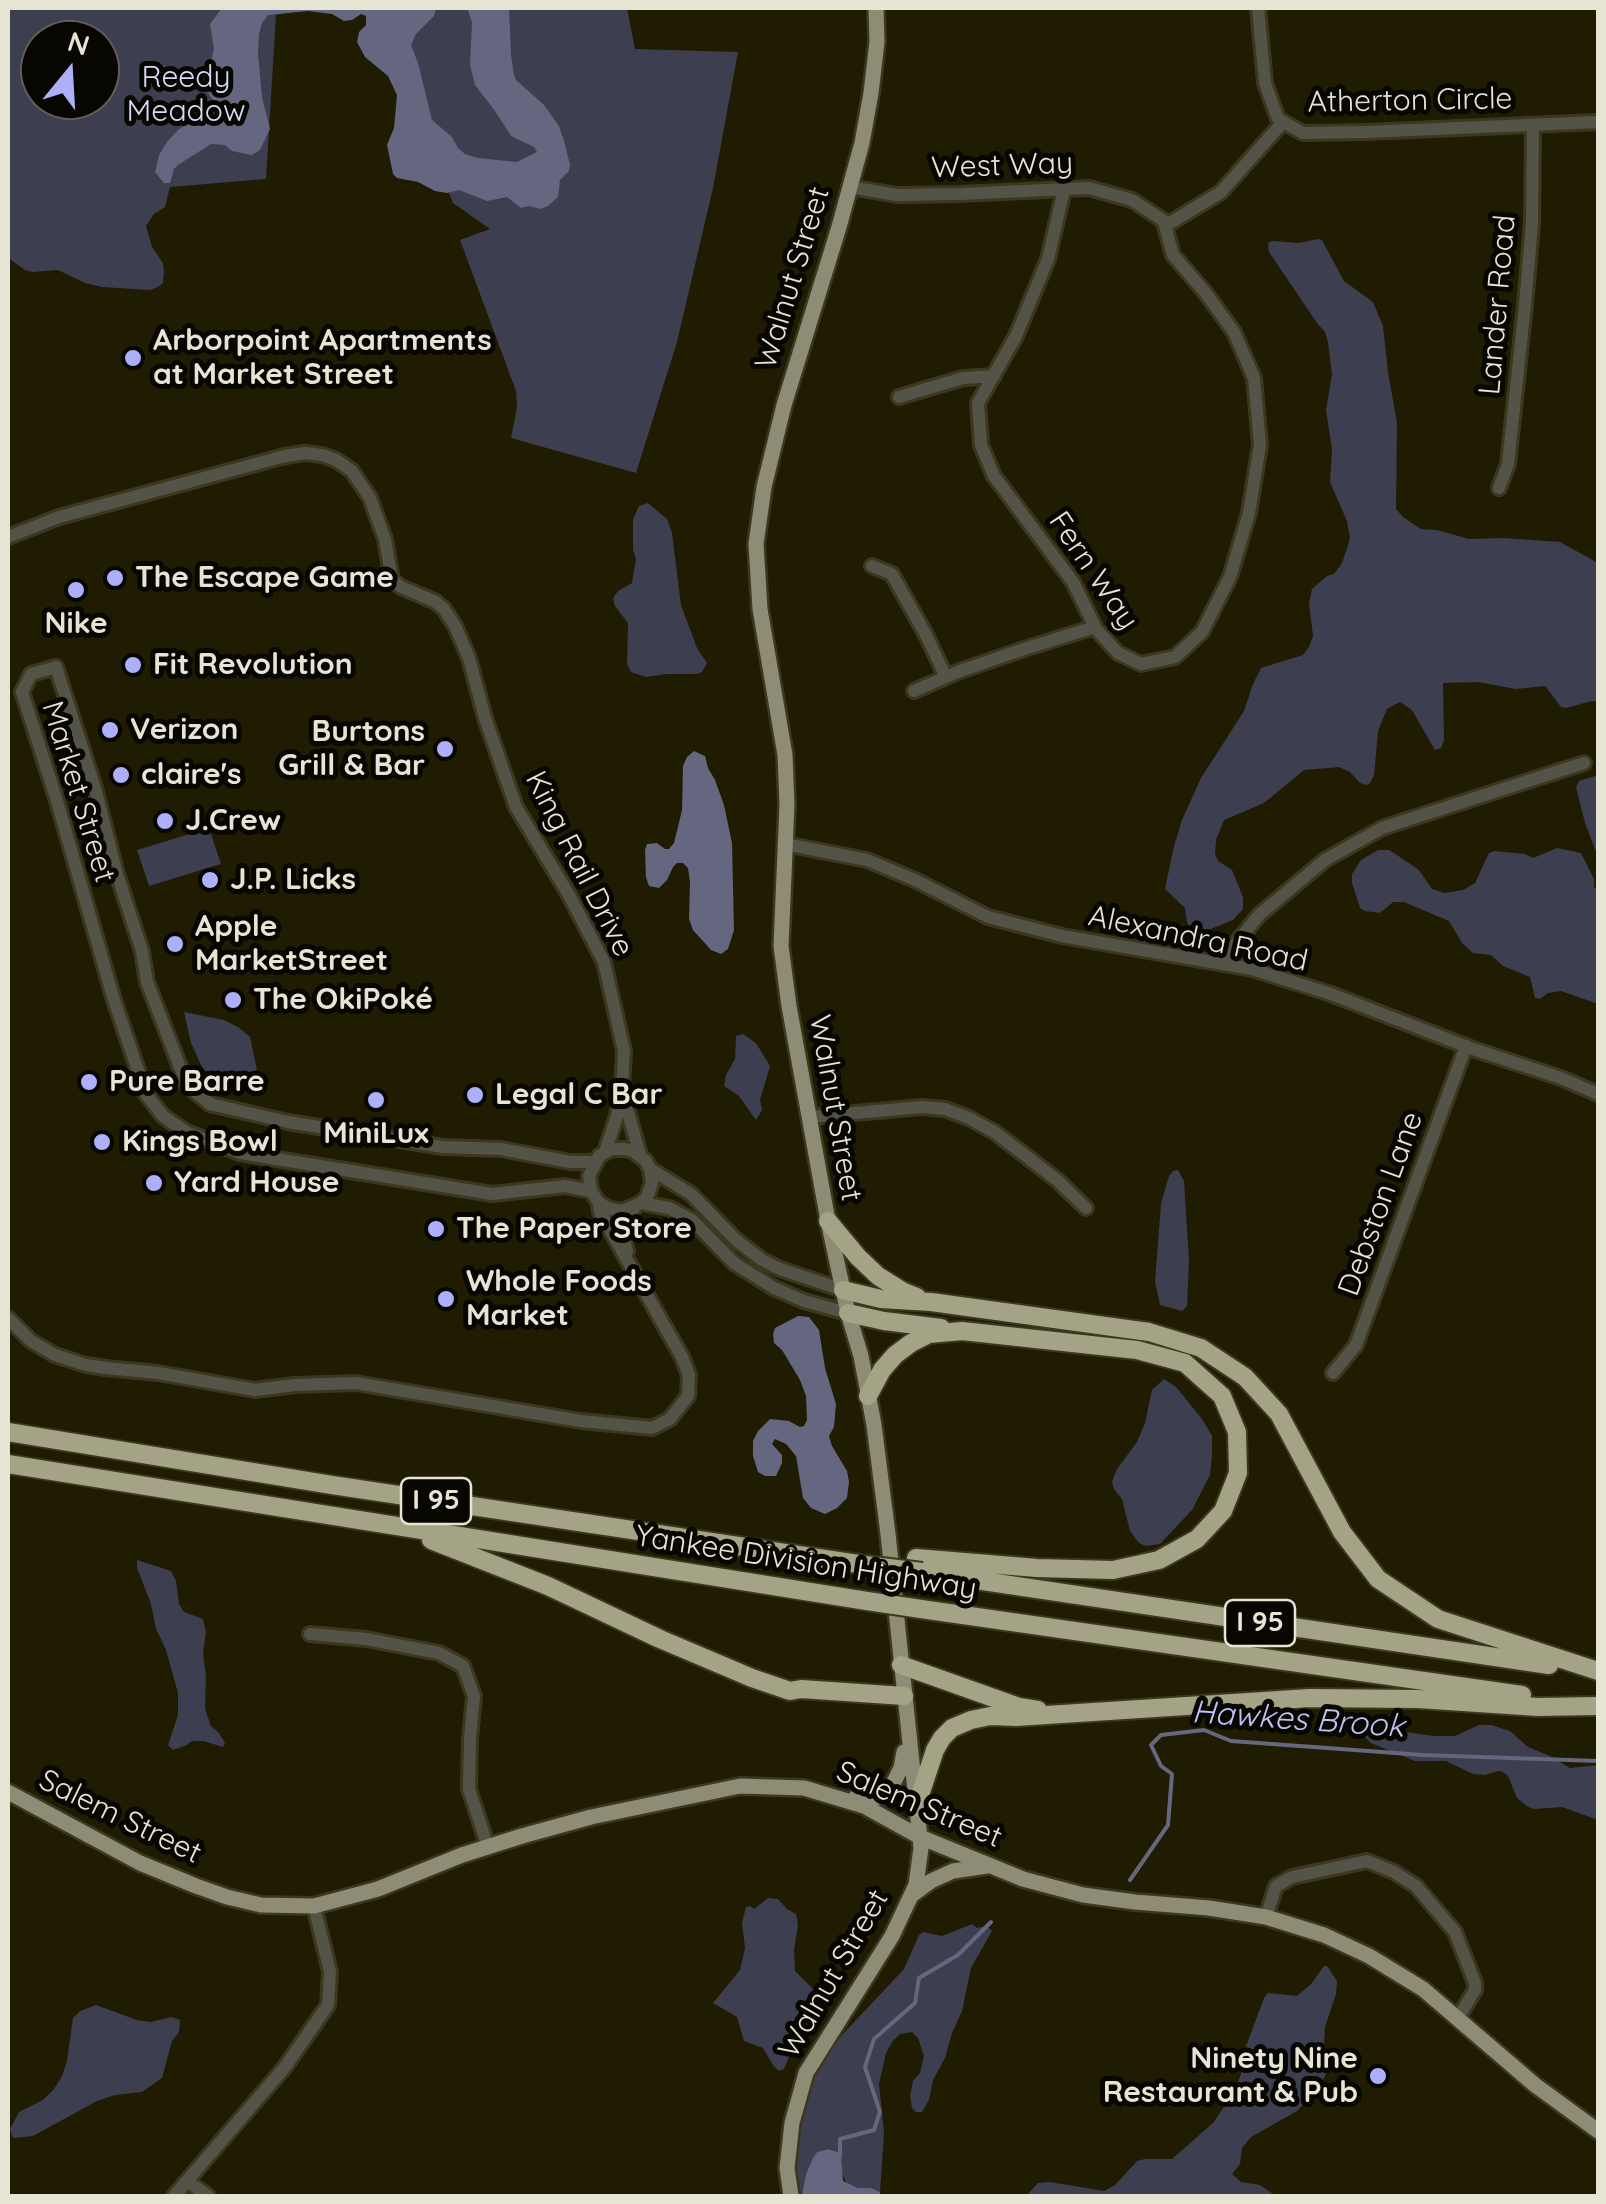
<!DOCTYPE html>
<html>
<head>
<meta charset="utf-8">
<style>
	body { margin:0 }
	#map { position:relative; width:1606px; height:2204px; overflow:hidden; background:#1f1c01; font-family:Quicksand,sans-serif }
	canvas { display:block }
	.frame { position:absolute; inset:0; border:10px solid #e6e5d4; pointer-events:none }
	.north { position:absolute; left:20px; top:20px; width:100px; height:100px; box-sizing:border-box; background:#070601; border:2px solid #605f55; border-radius:50%; rotate:18deg; font-size:28px; font-weight:700; line-height:40px; text-align:center; color:#e6e5d4 }
	.north::after { content:''; display:block; margin:auto; width:35px; height:45px; background:#adaffb; clip-path:polygon(50% 0,100% 100%,50% 72%,0 100%) }
</style>
</head>
<body>
<div id="map">
<canvas width="1606" height="2204"></canvas>
<div class="frame"></div>
<div class="north">N</div>
</div>
<script>
const context = document.querySelector('canvas').getContext('2d');
context.lineJoin = 'round';
function fillPath(path, color) { context.fillStyle = color; context.fill(path, 'evenodd'); }
const poly = rows => new Path2D(rows.map(r => 'M' + r).join(''));
function trace(path, color, width, dash) { context.strokeStyle = color; context.lineWidth = width; context.lineCap = dash ? 'butt' : 'round'; context.setLineDash(dash || []); context.stroke(path); }
function label(font, color, halo, rows, align = 'center') {
  context.font = font + ' Quicksand,sans-serif'; context.lineWidth = 10; context.setLineDash([]); context.textBaseline = 'middle'; context.strokeStyle = halo; context.fillStyle = color; for (const [text, x, y, turn = 0] of rows) {
    context.save(); context.translate(x, y); context.rotate((+turn || 0) * Math.PI / 180); context.textAlign = isNaN(turn) ? turn : align; if (halo) context.strokeText(text, 0, 0); context.fillText(text, 0, 0); context.restore();
  }
}
fillPath(poly([
	[8,8,308,8,276,15,266,179,170,187,165,207,154,214,146,226,152,247,163,263,164,270,163,283,158,287,150,290,102,287,85,283,58,270,32,272,25,270,8,258],
	[40,40,100,40,100,100,40,100],
	[357,8,627,8,635,49,738,52,713,188,677,342,636,473,511,438,517,407,516,391,460,240,490,229,453,203,381,26],
	[1318,239,1322,240,1344,281,1373,302,1383,326,1388,372,1397,423,1396,509,1403,517,1421,529,1437,530,1469,539,1504,538,1560,542,1598,563,1598,702,1592,701,1566,708,1561,707,1545,686,1516,689,1478,682,1443,683,1444,740,1441,748,1435,750,1412,710,1400,702,1394,705,1387,709,1378,731,1374,775,1370,783,1366,785,1360,783,1350,772,1339,767,1304,770,1264,803,1224,820,1216,840,1215,854,1218,861,1232,870,1243,897,1243,909,1233,920,1211,929,1195,932,1190,929,1187,922,1185,908,1165,889,1174,846,1182,820,1201,778,1244,711,1253,684,1261,668,1303,655,1309,647,1313,636,1309,603,1312,589,1327,576,1334,574,1342,563,1348,545,1350,538,1347,521,1330,482,1332,449,1326,410,1332,374,1328,342,1325,332,1317,323,1269,252,1268,246,1269,242,1273,241,1299,243],
	[648,503,667,519,672,533,681,605,697,648,707,663,702,672,697,674,666,674,646,677,631,672,627,664,628,623,615,606,613,598,618,591,632,583,636,559,633,550,633,519,639,506],
	[1598,775,1598,857,1585,823,1576,787,1579,781],
	[209,828,221,864,149,886,137,850],
	[1557,848,1581,853,1594,879,1594,887,1598,890,1598,1004,1561,991,1548,993,1540,999,1535,998,1530,977,1503,966,1491,955,1473,953,1462,943,1449,921,1404,902,1393,902,1380,913,1365,911,1360,908,1352,883,1352,874,1361,860,1378,850,1389,850,1397,855,1419,870,1432,889,1444,893,1463,890,1475,883,1489,853,1494,851,1525,854,1533,858],
	[184,1012,224,1020,238,1027,250,1037,257,1070,250,1081,230,1087,203,1069,191,1043],
	[743,1034,756,1043,770,1066,760,1100,762,1110,756,1120,739,1096,724,1086,726,1075,735,1059,736,1036],
	[1178,1170,1184,1181,1189,1260,1187,1306,1182,1311,1160,1305,1155,1282,1161,1203,1169,1176,1173,1171],
	[1164,1379,1176,1387,1202,1419,1212,1436,1212,1457,1210,1475,1192,1510,1160,1544,1146,1546,1139,1543,1130,1531,1122,1499,1114,1489,1112,1482,1117,1469,1137,1442,1145,1423,1152,1390],
	[137,1560,171,1571,176,1581,179,1604,184,1612,203,1619,206,1632,203,1653,206,1676,205,1709,211,1726,219,1733,225,1743,223,1747,203,1741,192,1741,187,1745,173,1750,168,1745,178,1715,178,1693,166,1650,156,1629,151,1604,137,1568],
	[1479,1725,1491,1725,1510,1731,1528,1747,1550,1756,1570,1768,1598,1765,1598,1820,1562,1807,1534,1809,1528,1807,1517,1798,1508,1776,1503,1772,1498,1771,1485,1775,1473,1774,1446,1761,1415,1761,1371,1743,1364,1736,1369,1730,1377,1728,1434,1736,1455,1736],
	[768,1898,778,1899,787,1909,796,1914,798,1925,794,1950,795,1971,824,2000,824,2007,818,2020,792,2050,784,2069,779,2071,773,2065,763,2048,744,2041,737,2017,713,2003,740,1970,745,1948,742,1923,746,1907,750,1906,754,1909],
	[972,1924,977,1928,987,1926,992,1931,971,1968,962,2011,952,2033,945,2058,933,2080,929,2100,922,2112,916,2112,912,2108,910,2096,913,2081,920,2073,924,2056,918,2038,912,2032,900,2034,892,2042,886,2053,879,2084,884,2133,880,2192,871,2188,858,2188,846,2183,842,2173,841,2153,828,2149,817,2152,806,2174,804,2192,801,2196,795,2160,801,2094,826,2052,904,1969,919,1935,923,1932,942,1936],
	[1324,1966,1327,1966,1337,1981,1336,1994,1325,2027,1324,2042,1328,2057,1327,2072,1318,2089,1297,2111,1251,2137,1242,2148,1240,2164,1232,2174,1241,2182,1260,2185,1276,2196,1026,2196,1038,2183,1050,2182,1104,2191,1115,2185,1137,2161,1145,2159,1172,2159,1213,2123,1234,2092,1241,2074,1242,2057,1264,1998,1268,1993,1297,1996,1311,1984],
	[96,2005,137,2020,150,2022,172,2017,180,2020,179,2032,172,2041,162,2078,142,2092,115,2095,97,2101,33,2136,13,2138,10,2129,19,2112,43,2100,54,2089,62,2076,67,2061,73,2018,80,2011]
]), '#3d3e4f');
fillPath(poly([
	[222,8,436,8,434,16,416,34,411,45,418,63,432,120,452,137,458,148,465,154,478,158,517,162,537,152,534,147,511,136,495,111,475,85,470,65,472,22,467,8,509,8,511,55,514,75,516,80,544,105,559,126,565,144,570,165,569,171,560,180,558,197,548,206,540,209,529,206,521,208,507,197,487,201,459,190,447,193,435,191,418,182,397,178,393,174,387,145,394,128,397,95,388,76,365,57,357,42,359,32,366,25,366,16,361,14,352,20,344,21,332,14,308,11,268,15,262,23,259,34,258,53,262,97,270,129,260,150,252,155,232,151,225,145,211,144,178,165,174,169,170,183,164,183,155,172,159,155,167,142,178,130,186,125,213,121,221,115,220,108,209,95,207,75,214,49,210,24],
	[694,751,705,756,708,768,715,780,724,805,732,843,734,930,728,949,721,954,711,950,693,930,689,919,690,882,688,868,683,863,677,863,673,867,667,880,659,888,649,886,646,877,645,850,647,844,657,843,665,849,669,849,674,843,682,810,683,766,687,757],
	[798,1316,809,1317,819,1330,825,1368,836,1404,834,1427,829,1436,832,1446,847,1471,849,1482,847,1498,837,1508,825,1514,811,1508,803,1498,796,1456,786,1444,775,1439,772,1444,782,1455,782,1463,776,1476,765,1476,758,1472,753,1456,753,1441,758,1431,770,1419,789,1421,800,1427,804,1426,807,1420,806,1396,800,1380,782,1350,774,1343,773,1334,775,1328],
	[828,2149,841,2153,843,2181,858,2188,871,2188,880,2192,880,2196,802,2196,806,2174,813,2158,817,2152]
]), '#656680');
trace(poly([
	[1130,1880,1168,1825,1172,1774,1161,1766,1151,1745,1161,1735,1204,1730,1231,1741,1423,1755,1598,1761],
	[840,2156,840,2139,874,2130,880,2112,865,2067,874,2039,915,2003,919,1978,958,1955,991,1922]
]), '#656680', 4);
const minor = poly([
	[1258,8,1265,83,1278,119,1303,133,1366,132,1598,122],
	[850,187,897,195,960,194,1089,188,1132,200,1164,221,1165,226,1221,192,1283,122],
	[1064,190,1048,259,1016,336,978,403,981,445,994,476,1073,582,1096,629,1118,653,1141,664,1175,657,1202,632,1230,577,1249,513,1260,445,1254,378,1234,332,1204,291,1173,255,1165,226],
	[899,397,963,378,994,376],
	[1499,488,1508,464,1525,305,1532,224,1533,125],
	[8,537,59,517,285,456,305,453,322,455,336,460,352,471,370,498,385,539,392,580,401,587,436,602,444,609,455,626,469,658,485,718,516,807,569,895,604,962,624,1051,622,1090,617,1116,605,1152],
	[872,566,892,574,926,635,946,677],
	[914,691,960,671,1024,649,1095,627],
	[785,844,867,860,915,880,988,917,1062,936,1252,969,1331,994,1473,1049,1561,1078,1598,1094],
	[1220,963,1259,915,1325,860,1382,828,1584,763],
	[624,1098,640,1155],
	[810,1117,922,1107,945,1109,969,1118,996,1133,1057,1180,1086,1208],
	[650,1169,691,1194,736,1240,762,1260,780,1269,843,1290],
	[591,1191,565,1186,492,1194,240,1153,186,1132,163,1116,146,1094,114,1000,57,801,22,692,31,674,56,667,95,788,117,874,142,951,147,982,187,1085,210,1104,288,1122,443,1147,501,1149,570,1162,594,1162],
	[641,1203,647,1197,652,1183,650,1169,646,1161,633,1151,625,1149,611,1149,599,1156,589,1176,591,1191,599,1203,610,1209,622,1211,641,1203,669,1208,692,1220,734,1263,774,1288,804,1301,848,1313],
	[627,1251,623,1237,624,1228,634,1208],
	[8,1318,31,1341,55,1355,86,1365,106,1368,158,1373,255,1390,295,1385,356,1383,581,1421,652,1428,670,1419,688,1396,689,1375,682,1357,600,1212,599,1203],
	[1333,1373,1356,1345,1466,1046],
	[310,1634,366,1639,439,1653,463,1666,474,1696,470,1738,469,1789,488,1847],
	[1266,1917,1276,1886,1292,1877,1367,1861,1394,1872,1416,1886,1455,1932,1475,1983,1475,1990,1458,2018],
	[187,2181,208,2196],
	[174,2196,285,2067,328,2005,330,1972,314,1906]
]);
const major = poly([
	[8,1792,140,1863,196,1886,227,1897,261,1905,314,1906,378,1889,462,1855,522,1836,591,1817,740,1786,804,1788,864,1806,920,1837,1023,1879,1083,1895,1135,1902,1209,1908,1266,1917,1324,1935,1369,1956,1423,1989,1535,2085,1598,2131],
	[855,1798,865,1800,880,1797,892,1786,901,1768,904,1752],
	[912,1895,931,1881,953,1871,987,1866],
	[791,2196,787,2168,792,2123,806,2073,892,1936,916,1885,921,1848,888,1534,874,1425,861,1356,848,1313,828,1221,789,1006,781,946,787,804,785,755,760,609,756,544,764,487,784,405,839,227,862,143,871,93,877,42,876,8]
]);
const highway = poly([
	[828,1221,858,1257,878,1276,902,1291,917,1297],
	[843,1290,881,1299,931,1302,1149,1332,1201,1348,1245,1377,1279,1414,1342,1532,1378,1579,1438,1619,1598,1671],
	[848,1313,884,1321,941,1328],
	[868,1396,882,1370,895,1355,911,1343,929,1334,962,1331,1137,1350,1185,1363,1222,1396,1237,1432,1238,1473,1223,1511,1197,1539,1159,1560,1113,1570,1037,1568,916,1558],
	[8,1432,332,1485,865,1565],
	[8,1464,867,1601],
	[431,1540,548,1586,660,1639,752,1678,790,1691,801,1689,904,1696],
	[922,1572,1549,1665],
	[928,1610,1522,1695],
	[901,1665,1019,1707,1038,1710],
	[916,1807,935,1750,942,1738,952,1728,971,1720,990,1716,1016,1717,1310,1698,1418,1699,1538,1707,1598,1706]
]);
trace(minor, '#3b381f', 18);
trace(major, '#3b381f', 20);
trace(highway, '#3b381f', 22);
trace(minor, '#545348', 12);
trace(major, '#8e8c75', 15);
trace(highway, '#a5a386', 18);
const highwayBridge = poly([
	[865,1565,922,1572],
	[867,1601,928,1610]
]);
trace(highwayBridge, '#3b381f', 22, []);
trace(highwayBridge, '#a5a386', 18);
for (const [x, y, r, color] of [
	[133,358,10,"#adaffb"],
	[115,578,10,"#adaffb"],
	[76,590,10,"#adaffb"],
	[133,665,10,"#adaffb"],
	[110,730,10,"#adaffb"],
	[445,749,10,"#adaffb"],
	[121,775,10,"#adaffb"],
	[165,821,10,"#adaffb"],
	[210,880,10,"#adaffb"],
	[175,944,10,"#adaffb"],
	[233,1000,10,"#adaffb"],
	[89,1082,10,"#adaffb"],
	[475,1095,10,"#adaffb"],
	[376,1100,10,"#adaffb"],
	[102,1142,10,"#adaffb"],
	[154,1183,10,"#adaffb"],
	[436,1229,10,"#adaffb"],
	[446,1299,10,"#adaffb"],
	[1378,2076,10,"#adaffb"]
]) { const dot = new Path2D(); dot.arc(x, y, r, 0, 2 * Math.PI); context.fillStyle = color; context.fill(dot); trace(dot, '#070601', 4); }
for (const [x, y, w] of [
	[436,1501,70],
	[1260,1623,70]
]) { const box = new Path2D(); box.roundRect(x - w / 2, y - 23, w, 46, 8); context.fillStyle = '#070601'; context.fill(box); trace(box, '#e6e5d4', 2.5); }
label('bold 28px', '#e6e5d4', null, [
	["I 95",436,1501],
	["I 95",1260,1623]
]);
label('30px', '#d8daf9', '#070601', [
	["Reedy",186,78],
	["Meadow",186,112]
]);
label('30px', '#e6e5d4', '#070601', [
	["Atherton Circle",1410,101,-1],
	["West Way",1002,166,-2],
	["Walnut Street",793,278,-73],
	["Lander Road",1498,305,-85],
	["Fern Way",1093,571,56],
	["Market Street",78,792,73],
	["King Rail Drive",579,864,63],
	["Alexandra Road",1198,939,12],
	["Walnut Street",835,1108,80],
	["Debston Lane",1381,1204,-70],
	["Yankee Division Highway",806,1563,9],
	["Salem Street",919,1805,23],
	["Salem Street",120,1817,26],
	["Walnut Street",834,1974,-60]
]);
label('bold 30px', '#e6e5d4', '#070601', [
	["Arborpoint Apartments",153,341],
	["at Market Street",153,375],
	["The Escape Game",135,578],
	["Nike",76,624,"center"],
	["Fit Revolution",153,665],
	["Verizon",130,730],
	["Burtons",425,732,"right"],
	["Grill & Bar",425,766,"right"],
	["claire's",141,775],
	["J.Crew",185,821],
	["J.P. Licks",230,880],
	["Apple",195,927],
	["MarketStreet",195,961],
	["The OkiPoké",253,1000],
	["Pure Barre",109,1082],
	["Legal C Bar",495,1095],
	["MiniLux",376,1134,"center"],
	["Kings Bowl",122,1142],
	["Yard House",174,1183],
	["The Paper Store",456,1229],
	["Whole Foods",466,1282],
	["Market",466,1316],
	["Ninety Nine",1358,2059,"right"],
	["Restaurant & Pub",1358,2093,"right"]
], 'left');
label('italic 32px', '#bfc2f4', '#070601', [
	["Hawkes Brook",1298,1720,4]
]);
</script>
</body>
</html>
